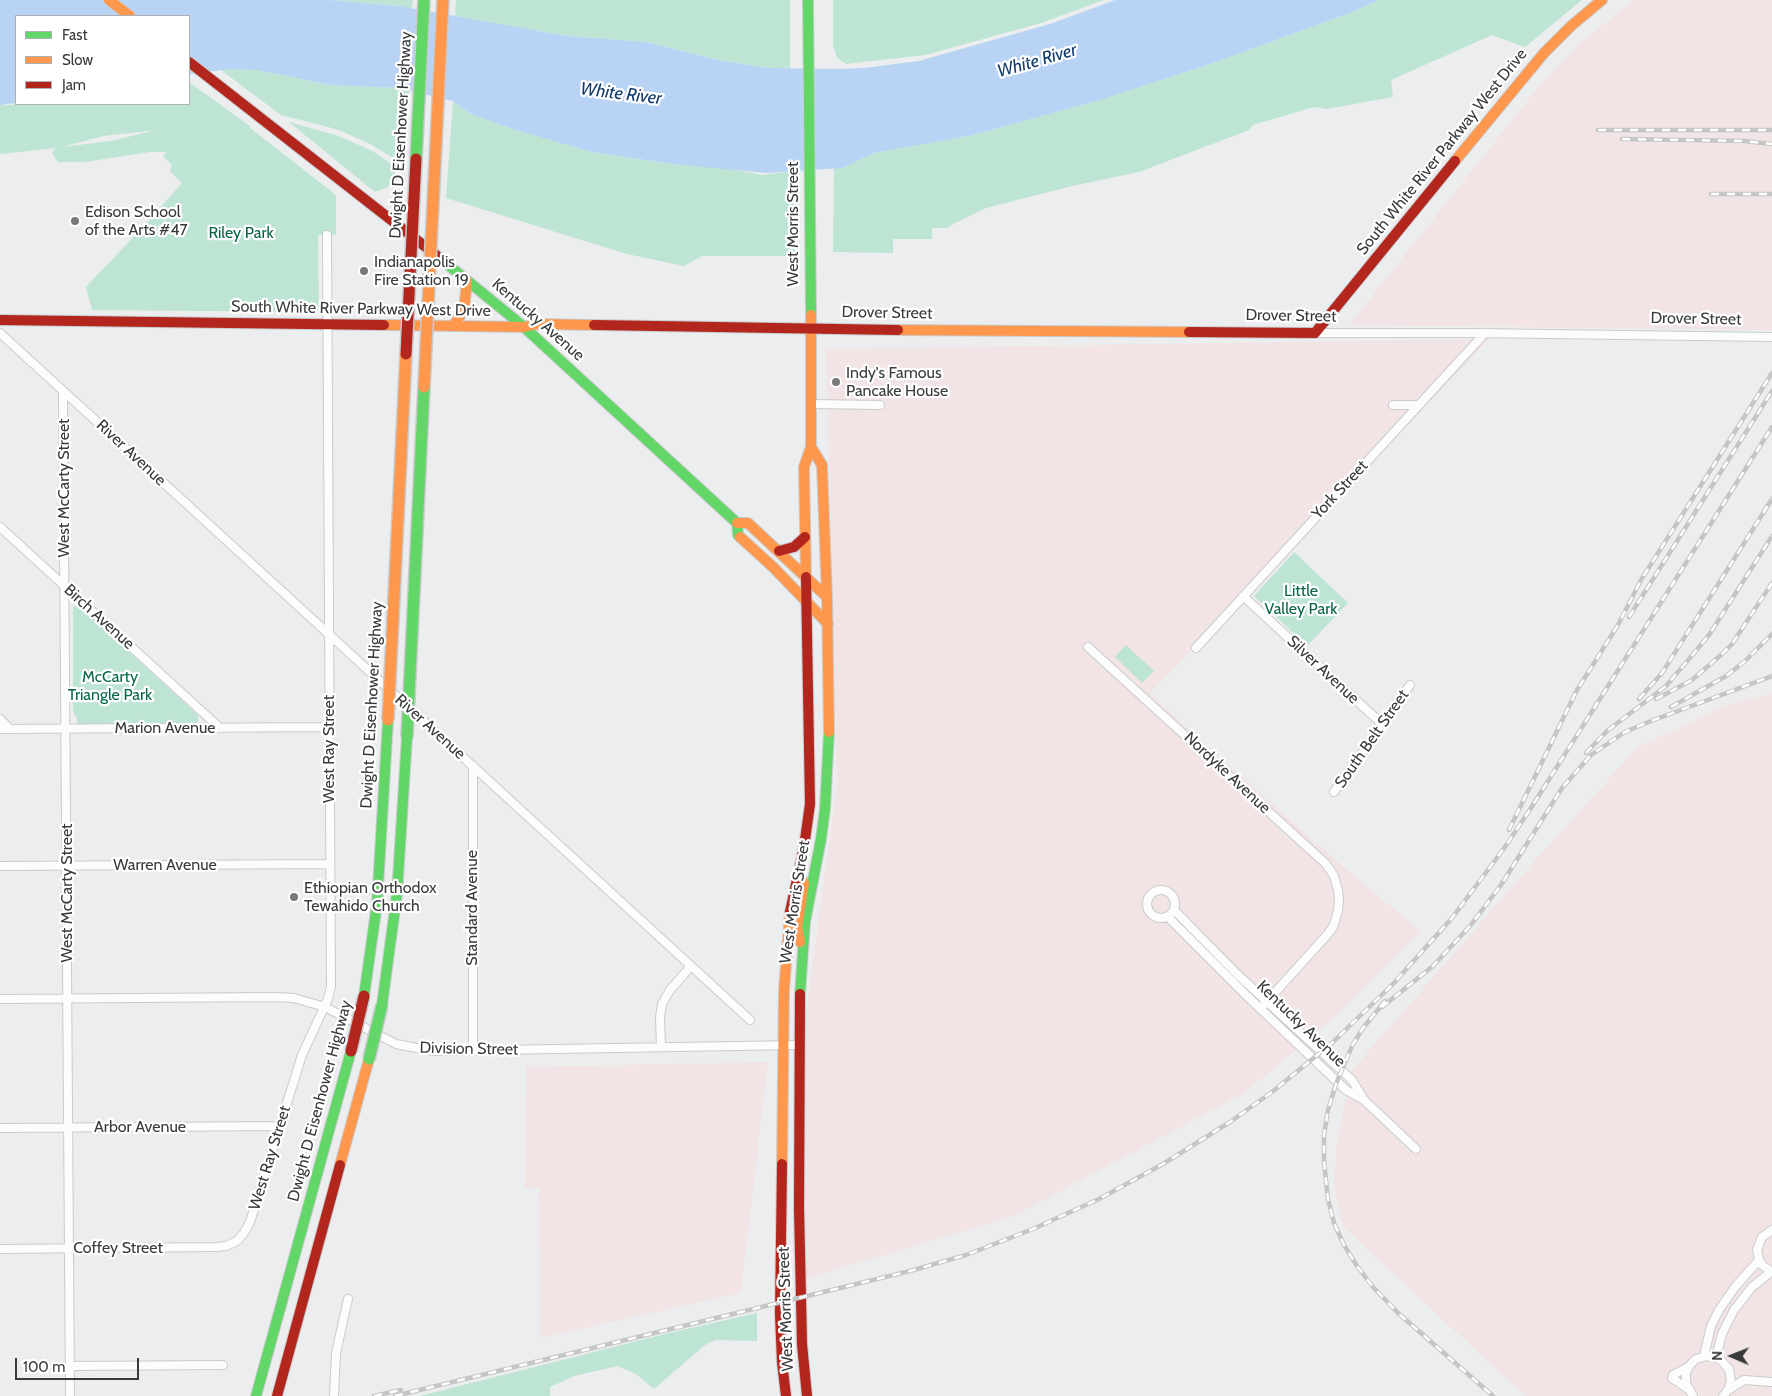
<!DOCTYPE html>
<html>
<head>
<meta charset="utf-8">
<style>
	body { margin:0 }
	#map { position:relative; width:1772px; height:1396px; overflow:hidden; background:#ebedef; font-family:Cabin,sans-serif }
	canvas { display:block }
	.legend { position:absolute; left:15px; top:15px; width:175px; height:90px; box-sizing:border-box; background:#fff; border:1px solid #afb0b1; margin:0; padding:6px 9px; list-style:none; font-size:15px; color:#383a3c }
	.legend li { display:flex; align-items:center; gap:10px; height:25px }
	.legend b { width:25px; border:1px solid #afb0b1 }
	.north { position:absolute; left:1707px; top:1331px; width:50px; height:50px; -webkit-text-stroke:4px #fff; paint-order:stroke; rotate:271deg; font-size:14px; font-weight:700; line-height:20px; text-align:center; color:#383a3c }
	.north::after { content:''; display:block; margin:auto; width:18px; height:22px; background:#383a3c; clip-path:polygon(50% 0,100% 100%,50% 72%,0 100%) }
	.scale { position:absolute; left:15px; top:1358px; width:124px; height:22px; box-sizing:border-box; border:2px solid #383a3c; border-top:0; padding-left:6px; font-size:15px; line-height:18px; white-space:nowrap; color:#383a3c; -webkit-text-stroke:4px #fff; paint-order:stroke }
</style>
</head>
<body>
<div id="map">
<canvas width="1772" height="1396"></canvas>
<ul class="legend">
<li><b style="height:6px;background:#63d668"></b>Fast</li>
<li><b style="height:6px;background:#ff974d"></b>Slow</li>
<li><b style="height:6px;background:#b3261e"></b>Jam</li>
</ul>
<div class="north">N</div>
<div class="scale">100 m</div>
</div>
<script>
const context = document.querySelector('canvas').getContext('2d');
context.lineJoin = 'round';
function fillPath(path, color) { context.fillStyle = color; context.fill(path, 'evenodd'); }
const poly = rows => new Path2D(rows.map(r => 'M' + r).join(''));
function trace(path, color, width, dash) { context.strokeStyle = color; context.lineWidth = width; context.lineCap = dash ? 'butt' : 'round'; context.setLineDash(dash || []); context.stroke(path); }
function label(font, color, halo, rows, align = 'center') {
  context.font = font + ' Cabin,sans-serif'; context.lineWidth = 4.5; context.setLineDash([]); context.textBaseline = 'middle'; context.strokeStyle = halo; context.fillStyle = color; for (const [text, x, y, turn = 0] of rows) {
    context.save(); context.translate(x, y); context.rotate((+turn || 0) * Math.PI / 180); context.textAlign = isNaN(turn) ? turn : align; if (halo) context.strokeText(text, 0, 0); context.fillText(text, 0, 0); context.restore();
  }
}
fillPath(poly([
	[1634,0,1772,0,1772,330,1349,325,1540,85,1581,42],
	[1490,339,1150,694,1309,837,1371,890,1421,931,1336,1016,1243,1094,1014,1216,805,1279,806,1012,837,785,826,349],
	[1772,693,1772,1396,1525,1396,1343,1227,1334,1184,1337,1142,1352,1070,1531,865,1637,748,1725,705],
	[768,1062,741,1293,540,1338,539,1188,525,1188,526,1067]
]), '#f2e4e4');
fillPath(poly([
	[329,0,413,0,412,9,399,6],
	[456,0,790,0,790,68,768,68,718,60,646,42,568,36,455,16],
	[833,0,1104,0,1038,24,925,55,846,64,837,58,833,45],
	[1379,0,1582,0,1525,47,1492,35,1391,80,1393,97,1327,109,1314,107,1253,125,1249,130,1139,172,1072,186,986,208,953,224,948,228,932,228,932,239,893,239,893,253,833,252,834,168,842,168,874,153,969,136,1100,100,1213,63,1355,11],
	[230,69,257,70,331,85,399,88,409,91,405,165,370,144,341,131,325,126,281,115,221,70],
	[189,82,251,127,249,127,336,195,336,235,318,235,319,312,92,310,86,287,142,228,182,183,170,171,172,165,163,156,166,152,150,152,85,162,58,162,52,153,56,148,0,154,0,105,189,104],
	[156,130,111,141,62,147,103,136],
	[453,101,469,113,512,129,592,152,671,164,725,168,763,175,793,171,795,256,702,256,684,266,627,254,446,198],
	[289,122,339,136,374,152,393,165,396,174,394,182,388,187,375,192],
	[1294,552,1348,603,1307,646,1254,596],
	[75,606,92,618,198,715,198,722,193,724,77,725,77,719,73,711,73,607],
	[1126,645,1154,671,1142,683,1115,657],
	[757,1313,757,1341,715,1340,705,1345,654,1389,636,1374,618,1366,574,1376,550,1387,550,1396,420,1396,669,1333]
]), '#bee4d4');
fillPath(poly([
	[0,0,329,0,399,6,568,36,646,42,718,60,768,68,837,69,864,68,919,61,1053,23,1115,0,1379,0,1355,11,1213,63,1100,100,969,136,874,153,842,168,767,173,672,164,592,152,512,129,469,113,453,101,399,88,331,85,257,70,230,69,189,74,189,16,16,16,16,103,0,105]
]), '#b9d3f5');
const street = poly([
	[0,333,750,1020],
	[1315,333,1475,333,1772,337],
	[63,391,70,1396],
	[811,404,880,405],
	[1393,405,1419,405],
	[0,527,220,728],
	[1243,596,1382,724],
	[1088,647,1326,864,1334,876,1338,890,1339,900,1338,911,1333,927,1327,935,1260,1009],
	[1196,648,1485,333],
	[0,719,10,729],
	[0,729,329,727],
	[473,766,473,1050],
	[1334,792,1410,685],
	[0,866,330,864],
	'1147 904a14 14 0 1 1 28 0a14 14 0 1 1-28 0Z',
	[1174,910,1238,975,1352,1080,1363,1098],
	[1168,917,1247,996,1346,1090,1364,1100,1416,1149],
	[0,999,275,997,294,998,325,1007,396,1044,433,1051,799,1045],
	[661,1047,660,1017,662,1004,670,990,691,966],
	[0,1128,280,1126],
	[1772,1230,1762,1237,1757,1250,1759,1259,1762,1265,1772,1272],
	[0,1249,216,1247,226,1246,237,1241,244,1233,250,1222,302,1055,328,999,331,986,327,235],
	[1704,1356,1711,1326,1719,1310,1735,1287,1759,1260],
	[1716,1357,1722,1334,1734,1310,1752,1287,1771,1272],
	[70,1366,223,1365],
	[1688,1389,1672,1378,1673,1375,1688,1367],
	[1728,1390,1744,1380,1772,1382],
	[334,1396,336,1353,348,1299],
	[1693,1396,1686,1383,1686,1372,1690,1365,1696,1359,1707,1356,1720,1359,1729,1369,1731,1382,1728,1390,1723,1396]
]);
const fast = poly([
	[808,0,811,315],
	[436,255,524,327,737,523,738,535,740,537],
	[800,994,805,922,821,839,825,809,829,732],
	[364,996,377,904,388,720],
	[382,1005,397,894,407,737],
	[256,1396,351,1051]
]);
const slow = poly([
	[109,0,130,16],
	[1455,161,1544,53,1571,26,1602,0],
	[384,325,524,327,537,324,594,325],
	[453,326,464,310,467,281],
	[898,330,1189,332],
	[811,447,822,465,827,597],
	[737,523,748,523,827,597,829,732],
	[740,537,773,567,828,624],
	[806,577,804,467,811,447,811,315],
	[798,873,804,883,797,927,800,942],
	[782,1164,784,990,790,912],
	[340,1165,369,1059]
]);
const jam = poly([
	[189,62,436,255],
	[0,320,384,325],
	[594,325,898,330],
	[1189,332,1315,333,1455,161],
	[779,551,794,547,805,537],
	[790,912,804,847,810,804,806,577],
	[800,994,799,1208,802,1344,807,1396],
	[782,1164,780,1314,782,1362,786,1396],
	[277,1396,340,1165]
]);
trace(street, '#c9cbcc', 10);
trace(fast, '#c9cbcc', 12);
trace(slow, '#c9cbcc', 12);
trace(jam, '#c9cbcc', 12);
trace(street, '#fcfcfd', 8);
trace(fast, '#63d668', 10);
trace(slow, '#ff974d', 10);
trace(jam, '#b3261e', 10);
const rail = poly([
	[1598,130,1772,130],
	[1622,139,1744,141,1772,144],
	[1711,194,1772,194],
	[1629,617,1772,391],
	[1639,699,1662,673,1772,499],
	[1656,699,1692,680,1722,654,1732,644,1772,583],
	[1671,707,1726,676,1744,662,1772,634],
	[1586,753,1607,731,1666,686,1695,652,1709,635,1772,536],
	[1509,830,1577,690,1618,625,1641,580,1772,373],
	[1385,1001,1363,1028,1352,1046,1336,1084,1328,1110,1324,1135,1324,1161,1328,1199,1334,1223,1344,1245,1357,1266,1373,1287,1398,1313,1493,1396],
	[1382,1007,1433,966,1470,926,1501,885,1562,788,1591,755,1625,732,1651,721,1772,676],
	[374,1396,401,1390],
	[395,1396,910,1271,966,1255,1033,1229,1099,1199,1163,1164,1230,1122,1272,1092,1332,1043,1393,984,1452,918,1505,847,1529,811,1772,427]
]);
trace(rail, '#c5c5c5', 4.5);
trace(rail, '#fff', 2.5, [8]);
const fastBridge = poly([
	[416,159,424,0],
	[407,737,424,387],
	[369,1059,382,1005]
]);
const slowBridge = poly([
	[424,387,443,0],
	[388,720,406,354]
]);
const jamBridge = poly([
	[406,354,416,159],
	[351,1051,364,996]
]);
trace(fastBridge, '#c8cacb', 14, []);
trace(slowBridge, '#c8cacb', 14, []);
trace(jamBridge, '#c8cacb', 14, []);
trace(fastBridge, '#63d668', 11);
trace(slowBridge, '#ff974d', 11);
trace(jamBridge, '#b3261e', 11);
for (const [x, y, r, color] of [
	[75,221,5,"#77797b"],
	[364,271,5,"#77797b"],
	[836,382,5,"#77797b"],
	[294,897,5,"#77797b"]
]) { const dot = new Path2D(); dot.arc(x, y, r, 0, 2 * Math.PI); context.fillStyle = color; context.fill(dot); trace(dot, '#fff', 2); }
label('16px', '#383a3c', '#fff', [
	["Dwight D Eisenhower Highway",401,135,-87],
	["South White River Parkway West Drive",1442,152,-51],
	["West Morris Street",793,224,-90],
	["South White River Parkway West Drive",361,309,1],
	["Drover Street",887,313,1],
	["Drover Street",1291,316,1],
	["Drover Street",1696,319,1],
	["Kentucky Avenue",538,320,41],
	["River Avenue",131,453,43],
	["West McCarty Street",64,488,-90],
	["York Street",1340,490,-47],
	["Birch Avenue",99,617,42],
	["Silver Avenue",1323,670,43],
	["Dwight D Eisenhower Highway",372,705,-87],
	["River Avenue",430,727,42],
	["Marion Avenue",165,728],
	["South Belt Street",1372,739,-55],
	["West Ray Street",329,749,-90],
	["Nordyke Avenue",1227,773,43],
	["Warren Avenue",165,865],
	["West McCarty Street",67,893,-90],
	["West Morris Street",795,902,-81],
	["Standard Avenue",472,908,-90],
	["Kentucky Avenue",1301,1024,44],
	["Division Street",469,1049,1],
	["Dwight D Eisenhower Highway",320,1101,-75],
	["Arbor Avenue",140,1127],
	["West Ray Street",270,1158,-73],
	["Coffey Street",118,1248],
	["West Morris Street",786,1309,-92]
]);
label('16px', '#383a3c', '#fff', [
	["Edison School",85,212],
	["of the Arts #47",85,230],
	["Indianapolis",374,262],
	["Fire Station 19",374,280],
	["Indy's Famous",846,373],
	["Pancake House",846,391],
	["Ethiopian Orthodox",304,888],
	["Tewahido Church",304,906]
], 'left');
label('16px', '#096749', '#fff', [
	["Riley Park",241,233],
	["Little",1301,591],
	["Valley Park",1301,609],
	["McCarty",110,677],
	["Triangle Park",110,695]
]);
label('italic 18px', '#123c6c', '#fff', [
	["White River",1037,61,-16],
	["White River",621,94,7]
]);
</script>
</body>
</html>
